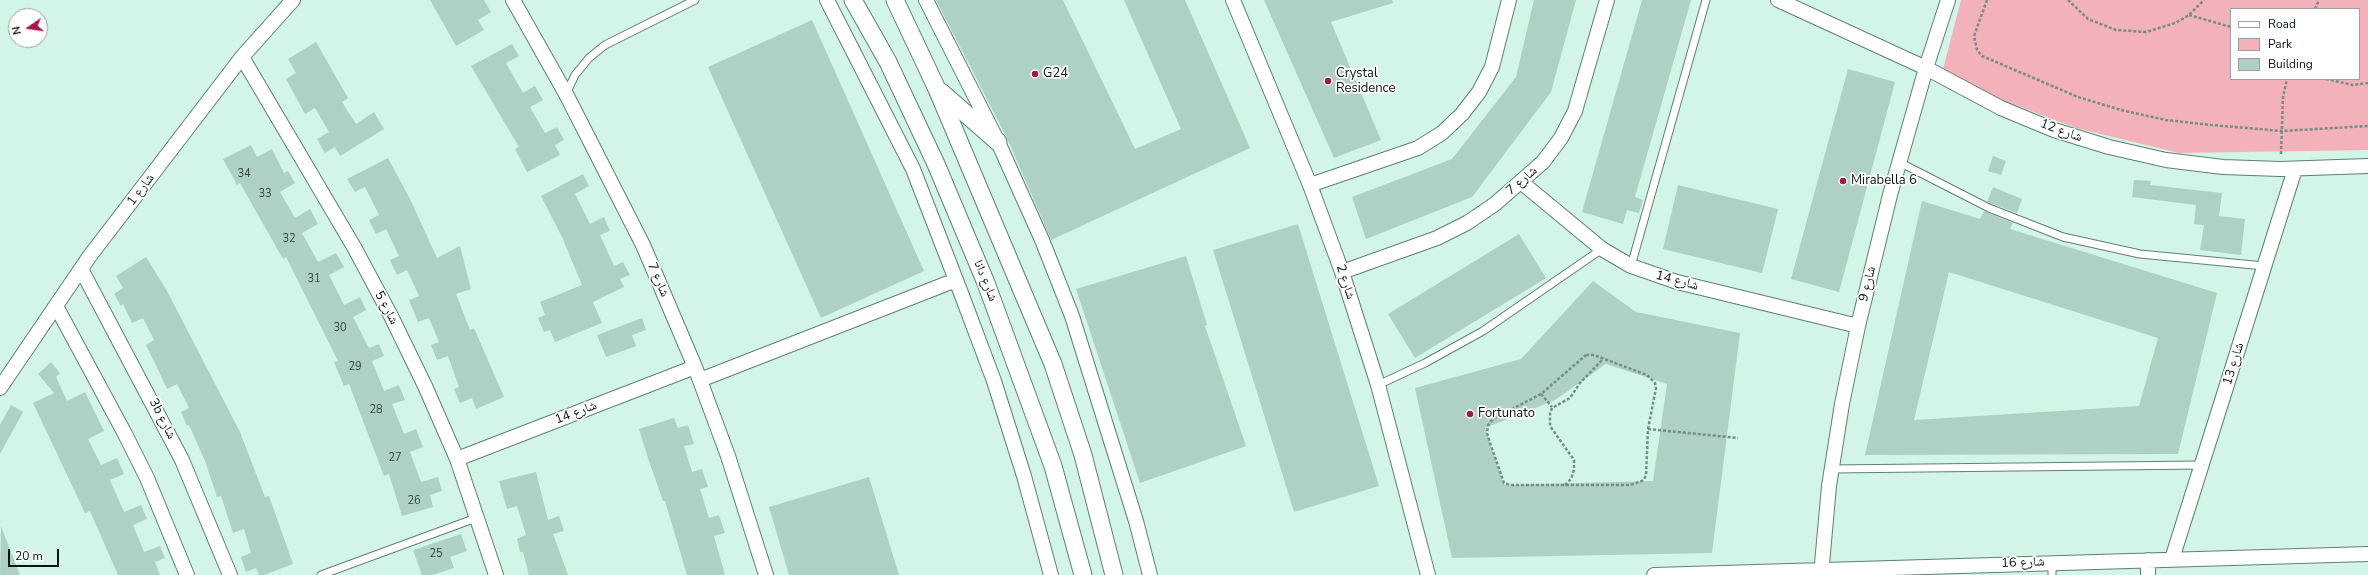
<!DOCTYPE html>
<html>
<head>
<meta charset="utf-8">
<style>
	body { margin:0 }
	#map { position:relative; width:2368px; height:575px; overflow:hidden; background:#d3f5e8; font-family:"Nunito Sans",sans-serif }
	canvas { display:block }
	.legend { position:absolute; left:2230px; top:8px; width:130px; height:72px; box-sizing:border-box; background:#fff; border:1px solid #9ca19f; margin:0; padding:5px 7px; list-style:none; font-size:12px; color:#081410 }
	.legend li { display:flex; align-items:center; gap:8px; height:20px }
	.legend b { width:20px; border:1px solid #9ca19f }
	.north { position:absolute; left:8px; top:8px; width:40px; height:40px; box-sizing:border-box; background:#fff; border:1px solid #9ca19f; border-radius:50%; rotate:257deg; font-size:11px; font-weight:700; line-height:16px; text-align:center; color:#081410 }
	.north::after { content:''; display:block; margin:auto; width:14px; height:18px; background:#a91548; clip-path:polygon(50% 0,100% 100%,50% 72%,0 100%) }
	.scale { position:absolute; left:8px; top:549px; width:51px; height:18px; box-sizing:border-box; border:2px solid #081410; border-top:0; padding-left:5px; font-size:12px; line-height:14px; white-space:nowrap; color:#081410; -webkit-text-stroke:3px #fff; paint-order:stroke }
</style>
</head>
<body>
<div id="map">
<canvas width="2368" height="575"></canvas>
<ul class="legend">
<li><b style="height:5px;background:#fff"></b>Road</li>
<li><b style="height:11px;background:#f3b1ba"></b>Park</li>
<li><b style="height:11px;background:#afd0c4"></b>Building</li>
</ul>
<div class="north">N</div>
<div class="scale">20 m</div>
</div>
<script>
const context = document.querySelector('canvas').getContext('2d');
context.lineJoin = 'round';
function fillPath(path, color) { context.fillStyle = color; context.fill(path, 'evenodd'); }
const poly = rows => new Path2D(rows.map(r => 'M' + r).join(''));
function trace(path, color, width, dash) { context.strokeStyle = color; context.lineWidth = width; context.lineCap = dash ? 'butt' : 'round'; context.setLineDash(dash || []); context.stroke(path); }
function label(font, color, halo, rows, align = 'center') {
  context.font = font + ' "Nunito Sans","Noto Naskh Arabic",sans-serif'; context.lineWidth = 3.5; context.setLineDash([]); context.textBaseline = 'middle'; context.strokeStyle = halo; context.fillStyle = color; for (const [text, x, y, turn = 0] of rows) {
    context.save(); context.translate(x, y); context.rotate((+turn || 0) * Math.PI / 180); context.textAlign = isNaN(turn) ? turn : align; if (halo) context.strokeText(text, 0, 0); context.fillText(text, 0, 0); context.restore();
  }
}
fillPath(poly([
	[1961,0,2368,0,2368,150,2179,153,2076,128,1941,77],
	[2231,9,2359,9,2359,79,2231,79]
]), '#f3b1ba');
fillPath(poly([
	[430,0,484,0,491,12,478,20,484,30,456,46],
	[936,0,1063,0,1135,149,1181,129,1124,0,1185,0,1250,148,1051,240,1007,138],
	[1264,0,1392,0,1393,3,1331,22,1381,140,1334,158],
	[1534,0,1576,0,1551,92,1472,197,1366,239,1352,197,1452,159,1516,77],
	[1642,0,1691,0,1635,197,1643,200,1639,213,1627,210,1623,224,1582,212],
	[812,20,924,271,821,318,708,67],
	[316,42,348,98,342,102,356,124,374,112,384,129,340,156,335,147,325,153,317,139,329,132,315,108,305,114,286,79,296,73,288,59],
	[512,44,519,56,506,63,523,93,535,86,543,100,530,107,545,133,557,127,564,140,555,145,560,155,527,172,515,149,519,147,471,66],
	[1848,69,1895,82,1839,292,1791,279],
	[251,145,257,157,272,149,284,173,288,171,295,183,280,192,295,218,310,209,318,224,302,233,318,262,336,253,344,267,329,275,344,305,360,297,366,310,353,317,369,348,379,344,384,356,372,361,384,391,399,385,405,400,392,404,404,434,416,429,423,447,410,452,421,482,438,477,442,491,430,495,433,507,402,516,389,474,384,476,349,384,344,386,334,362,338,361,286,257,283,259,240,183,237,185,223,159],
	[1993,156,2006,161,2001,175,1988,171],
	[388,158,410,199,437,258,460,246,471,289,456,294,470,330,474,328,504,397,476,409,472,398,460,403,454,389,459,387,448,356,437,360,431,345,439,342,429,318,418,322,409,300,419,296,407,270,397,275,390,260,399,256,386,229,376,234,369,220,379,215,365,187,355,192,347,179],
	[583,174,589,186,575,194,590,224,604,217,610,231,600,235,614,266,623,262,630,275,620,279,624,287,593,302,602,323,555,342,550,330,544,332,538,318,545,315,540,302,582,285,562,237,541,196],
	[2134,180,2151,181,2150,185,2222,193,2219,216,2245,219,2241,255,2200,250,2204,225,2194,224,2196,205,2132,197],
	[1678,185,1778,209,1762,273,1663,249],
	[1993,187,2022,199,2017,213,1987,202],
	[1922,201,1980,219,1984,211,2013,223,2010,229,2217,293,2178,454,1865,455],
	[1949,272,2158,338,2139,406,1914,420],
	[1298,224,1379,486,1294,512,1213,250],
	[1519,234,1546,278,1415,358,1388,314],
	[1186,256,1207,325,1205,326,1246,446,1140,483,1076,289],
	[146,257,167,291,240,432,265,497,269,496,293,564,264,575,259,575,256,568,246,572,241,557,251,553,244,529,233,533,221,496,217,497,205,461,189,425,187,426,181,412,189,408,177,384,167,389,161,376,146,345,154,340,143,318,132,323,123,304,121,306,114,294,123,288,116,276],
	[1593,281,1636,312,1740,333,1712,553,1452,558,1415,388,1521,359],
	[1606,364,1667,384,1653,481,1504,485,1485,428,1555,400],
	[642,318,646,330,632,335,636,346,606,357,597,335],
	[51,362,60,373,56,377,67,401,85,392,104,431,88,439,101,465,117,458,124,474,110,480,124,512,141,505,147,519,133,525,144,552,160,546,165,558,155,562,160,575,118,575,90,511,85,513,33,403,54,393,38,374],
	[11,405,23,412,0,454,0,425],
	[674,418,678,428,688,425,694,444,684,446,692,472,702,469,708,487,700,489,709,518,719,515,725,533,714,536,725,575,687,575,665,501,663,501,648,458,639,429],
	[536,472,548,520,559,516,564,531,553,534,568,575,529,575,523,552,520,552,517,539,526,535,517,506,507,509,499,481],
	[869,477,899,575,789,575,769,507],
	[1,526,20,575,0,575],
	[461,534,467,551,450,557,454,568,432,575,422,575,413,550]
]), '#afd0c4');
const service = poly([
	[566,94,575,75,589,58,605,45,695,0],
	[1899,162,1989,208,2063,237,2140,254,2264,266],
	[1631,266,1706,0],
	[1378,385,1425,363,1483,331,1602,249],
	[1831,469,2202,465],
	[2052,562,2052,575],
	[321,575,476,518]
]);
const minor = poly([
	[513,0,566,94,643,245,695,367,728,456,766,575],
	[827,0,913,169,961,293,994,381,1024,476,1051,575],
	[926,0,998,142,1042,240,1072,316,1136,521,1150,575],
	[1233,0,1310,185,1342,272,1378,385,1428,575],
	[1778,0,1926,68,2001,108,2054,130,2109,147,2166,160,2223,167,2280,169,2368,166],
	[242,57,354,247,391,316,425,386,457,459,496,575],
	[1521,182,1602,249,1631,266,1677,282,1858,326],
	[1310,185,1418,148,1442,133,1462,114,1479,92,1492,67,1509,0],
	[81,269,182,460,230,575],
	[1342,272,1437,238,1467,223,1495,204,1543,162,1561,138,1575,111,1607,0],
	[56,306,125,434,147,478,187,575],
	[700,380,956,280],
	[0,388,89,257,242,57,293,0],
	[457,459,695,367],
	[2172,559,2295,169],
	[2148,560,2148,575],
	[1654,575,2368,554],
	[1821,575,1829,486,1842,404,1858,326,1890,195,1926,68,1948,0]
]);
const tertiary = poly([
	[853,0,888,62,936,164,986,283,1053,466,1083,575],
	[895,0,937,89,1053,364,1083,455,1114,575],
	[941,92,998,142]
]);
trace(service, '#607f74', 9);
trace(minor, '#607f74', 16);
trace(tertiary, '#607f74', 19);
trace(poly([
	[1987,0,1974,36,1977,50,1982,56,2078,97,2121,110,2166,120,2211,125,2282,131,2368,126],
	[2068,0,2088,19,2116,30,2146,32,2175,23,2189,15,2204,0],
	[2315,9,2319,0],
	[2189,15,2231,27],
	[2326,79,2353,85,2368,83],
	[2281,154,2283,97,2287,79],
	[1586,355,1594,355,1647,375,1655,383,1656,388,1648,429,1646,476,1642,481,1630,485,1510,485,1504,483,1489,440,1487,433,1488,425,1493,419,1541,394,1586,355],
	[1541,394,1552,407],
	[1648,429,1738,438],
	[1565,485,1571,479,1574,470,1574,460,1550,426,1550,413,1552,408,1570,398,1580,383,1603,359]
]), '#758d84', 2.5, [3, 2]);
trace(service, '#fff', 7);
trace(minor, '#fff', 14);
trace(tertiary, '#fff', 17);
for (const [x, y, r, color] of [
	[1035,74,4,"#a91548"],
	[1328,81,4,"#a91548"],
	[1843,181,4,"#a91548"],
	[1470,414,4,"#a91548"]
]) { const dot = new Path2D(); dot.arc(x, y, r, 0, 2 * Math.PI); context.fillStyle = color; context.fill(dot); trace(dot, '#fff', 1.5); }
label('11px', '#32433d', null, [
	["34",244,174],
	["33",265,194],
	["32",289,239],
	["31",314,279],
	["30",340,328],
	["29",355,367],
	["28",376,410],
	["27",395,458],
	["26",414,501],
	["25",436,554]
]);
label('13px', '#081410', '#fff', [
	["G24",1043,74],
	["Crystal",1336,74],
	["Residence",1336,89],
	["Mirabella 6",1851,181],
	["Fortunato",1478,414]
], 'left');
label('13px', '#081410', '#fff', [
	["شارع 12",2061,131,20],
	["شارع 7",1522,181,-41],
	["شارع 1",141,190,-53],
	["شارع 7",658,280,67],
	["شارع دانا",985,281,68],
	["شارع 14",1677,281,15],
	["شارع 2",1345,282,72],
	["شارع 9",1868,284,-76],
	["شارع 5",386,308,62],
	["شارع 13",2234,364,-73],
	["شارع 14",576,413,-21],
	["3b شارع",162,419,63],
	["شارع 16",2023,563,-2]
]);
</script>
</body>
</html>
